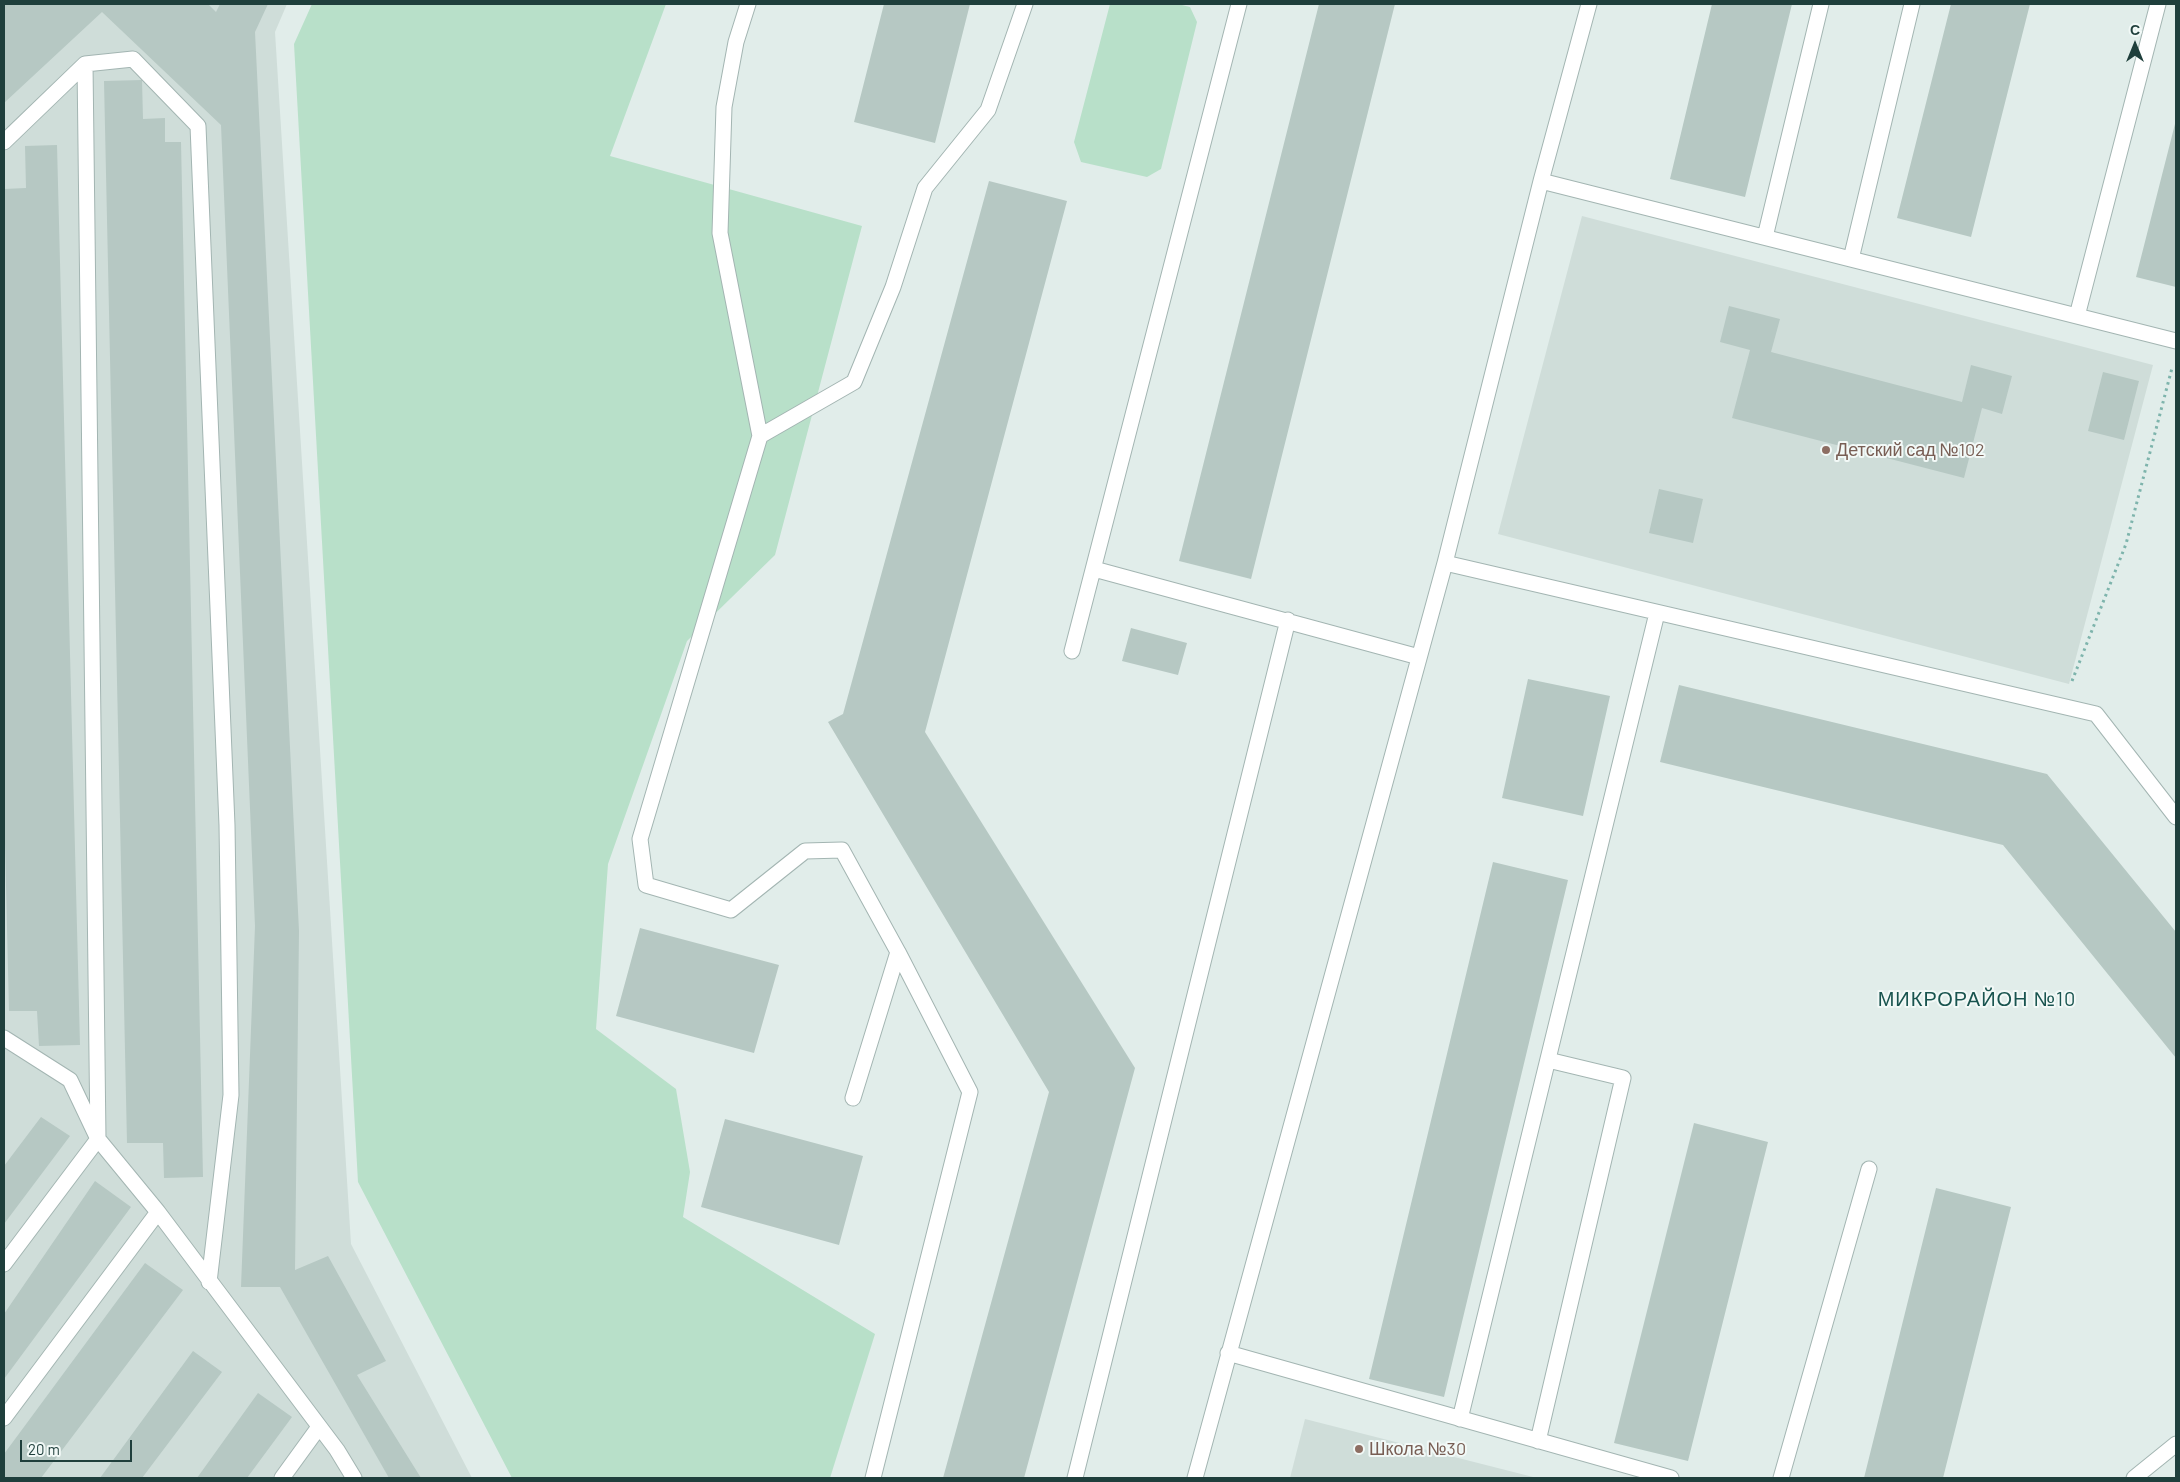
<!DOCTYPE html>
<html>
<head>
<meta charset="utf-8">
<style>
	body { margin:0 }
	#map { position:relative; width:2180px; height:1482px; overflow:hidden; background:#e1edea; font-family:Barlow,sans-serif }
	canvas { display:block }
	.frame { position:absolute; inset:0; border:5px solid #1f3f3c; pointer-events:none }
	.north { position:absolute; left:2110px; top:20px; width:50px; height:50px; -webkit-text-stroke:4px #f2f9f7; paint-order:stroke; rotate:0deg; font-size:14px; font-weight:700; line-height:20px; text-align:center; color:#1f3f3c }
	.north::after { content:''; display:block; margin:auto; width:18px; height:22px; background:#1f3f3c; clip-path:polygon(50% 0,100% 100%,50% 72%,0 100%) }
	.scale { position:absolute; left:20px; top:1440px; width:112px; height:22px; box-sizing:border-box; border:2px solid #1f3f3c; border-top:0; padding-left:6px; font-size:15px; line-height:18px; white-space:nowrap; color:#1f3f3c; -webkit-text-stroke:4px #f2f9f7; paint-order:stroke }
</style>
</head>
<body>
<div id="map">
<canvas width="2180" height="1482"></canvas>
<div class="frame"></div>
<div class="north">С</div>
<div class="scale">20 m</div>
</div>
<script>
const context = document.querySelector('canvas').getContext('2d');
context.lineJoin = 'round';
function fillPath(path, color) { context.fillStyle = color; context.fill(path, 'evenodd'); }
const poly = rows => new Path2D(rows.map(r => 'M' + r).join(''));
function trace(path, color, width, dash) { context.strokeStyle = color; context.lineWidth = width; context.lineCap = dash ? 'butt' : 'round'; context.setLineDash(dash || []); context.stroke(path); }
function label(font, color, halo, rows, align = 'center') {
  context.font = font + ' Barlow,sans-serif'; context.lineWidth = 4; context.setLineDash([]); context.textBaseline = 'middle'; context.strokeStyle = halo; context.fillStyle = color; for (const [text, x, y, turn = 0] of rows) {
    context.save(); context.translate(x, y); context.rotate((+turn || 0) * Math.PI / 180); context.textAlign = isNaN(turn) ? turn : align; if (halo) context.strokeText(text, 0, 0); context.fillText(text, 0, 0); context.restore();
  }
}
fillPath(poly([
	[4,4,287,4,275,32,351,1244,472,1478,4,1478],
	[1582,216,2153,365,2069,684,1498,534],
	[1305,1419,1537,1478,1290,1478]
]), '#cfddd9');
fillPath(poly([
	[312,4,666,4,610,156,862,226,775,555,687,641,608,864,596,1029,676,1089,690,1172,683,1217,875,1334,830,1478,512,1478,358,1182,294,44],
	[1110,4,1178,4,1190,7,1197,22,1161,169,1147,177,1081,162,1074,142]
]), '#b8e0c9');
fillPath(poly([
	[4,4,208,4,216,12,220,4,268,4,255,32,299,931,295,1270,328,1256,386,1361,357,1375,421,1478,389,1478,280,1287,241,1287,255,926,221,125,102,12,4,103],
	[884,4,970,4,935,143,854,122],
	[1319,4,1395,4,1251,579,1179,561],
	[1712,4,1792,4,1745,197,1670,179],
	[1951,4,2030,4,1971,237,1897,218],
	[142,80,143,119,165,118,165,142,181,142,203,1177,164,1178,163,1143,127,1143,104,81],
	[2176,120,2176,287,2136,277],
	[57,145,80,1045,39,1046,37,1011,9,1011,4,803,4,189,26,188,25,146],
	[989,181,1067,201,925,732,1135,1068,1024,1478,943,1478,1049,1092,828,722,843,714],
	[1729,306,1780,319,1771,352,1962,402,1971,365,2012,376,2002,414,1982,408,1964,478,1732,418,1750,350,1720,342],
	[2103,372,2139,381,2124,440,2088,431],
	[1659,489,1703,499,1693,543,1649,533],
	[1131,628,1187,643,1178,675,1122,661],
	[1528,679,1610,696,1583,816,1502,798],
	[1679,685,2047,774,2176,932,2176,1058,2003,845,1660,762],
	[1493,862,1568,880,1444,1397,1369,1379],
	[640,928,779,965,754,1053,616,1016],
	[41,1117,70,1136,4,1224,4,1166],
	[725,1119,863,1156,839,1245,701,1207],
	[1694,1123,1768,1142,1688,1461,1614,1443],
	[95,1181,131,1207,4,1379,4,1314],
	[1936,1188,2011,1207,1943,1478,1864,1478],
	[145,1263,183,1290,41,1478,4,1478,4,1454],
	[193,1351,222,1372,142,1478,100,1478],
	[258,1393,292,1417,247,1478,197,1478]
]), '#b6c8c3');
const lane = poly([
	[748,4,736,42,724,107,720,233,760,436,640,839,646,885,731,910,805,851,842,850,898,952,970,1092,873,1478],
	[1589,4,1541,181,2176,341],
	[4,142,85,64,133,59,198,126,227,825,231,1095,209,1282],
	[1765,237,1821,4],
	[1851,259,1912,4],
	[2077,316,2158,4],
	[760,436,854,382,893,287,925,188,988,110,1025,4],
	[1445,563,1541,181],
	[1094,569,1419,657],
	[1072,651,1239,4],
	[4,1038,70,1080,98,1139,158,1212,337,1450,354,1478],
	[853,1098,898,952],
	[4,1264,98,1139,85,64],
	[1228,1353,1671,1478],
	[4,1418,158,1212],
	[1460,1419,1657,613],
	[1538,1441,1623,1078,1548,1060],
	[282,1478,319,1427],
	[1075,1478,1288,620],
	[1195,1478,1445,563,2096,714,2176,817],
	[1781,1478,1869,1169],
	[2134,1478,2176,1444]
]);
trace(lane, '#a3b5b2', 17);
trace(poly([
	[2072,681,2126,544,2172,368]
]), '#7eb4ac', 3, [2.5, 4]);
trace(lane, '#fff', 15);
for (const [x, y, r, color] of [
	[1826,450,5,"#8d6e63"],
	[1359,1449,5,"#8d6e63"]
]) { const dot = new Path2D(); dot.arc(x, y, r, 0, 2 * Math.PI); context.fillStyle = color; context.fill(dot); trace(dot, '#f2f9f7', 2); }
label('18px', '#785e54', '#f2f9f7', [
	["Детский сад №102",1836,450],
	["Школа №30",1369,1449]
], 'left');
context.letterSpacing = '1px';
label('20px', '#19544f', '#f2f9f7', [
	["МИКРОРАЙОН №10",1977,999]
]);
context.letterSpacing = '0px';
</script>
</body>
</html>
